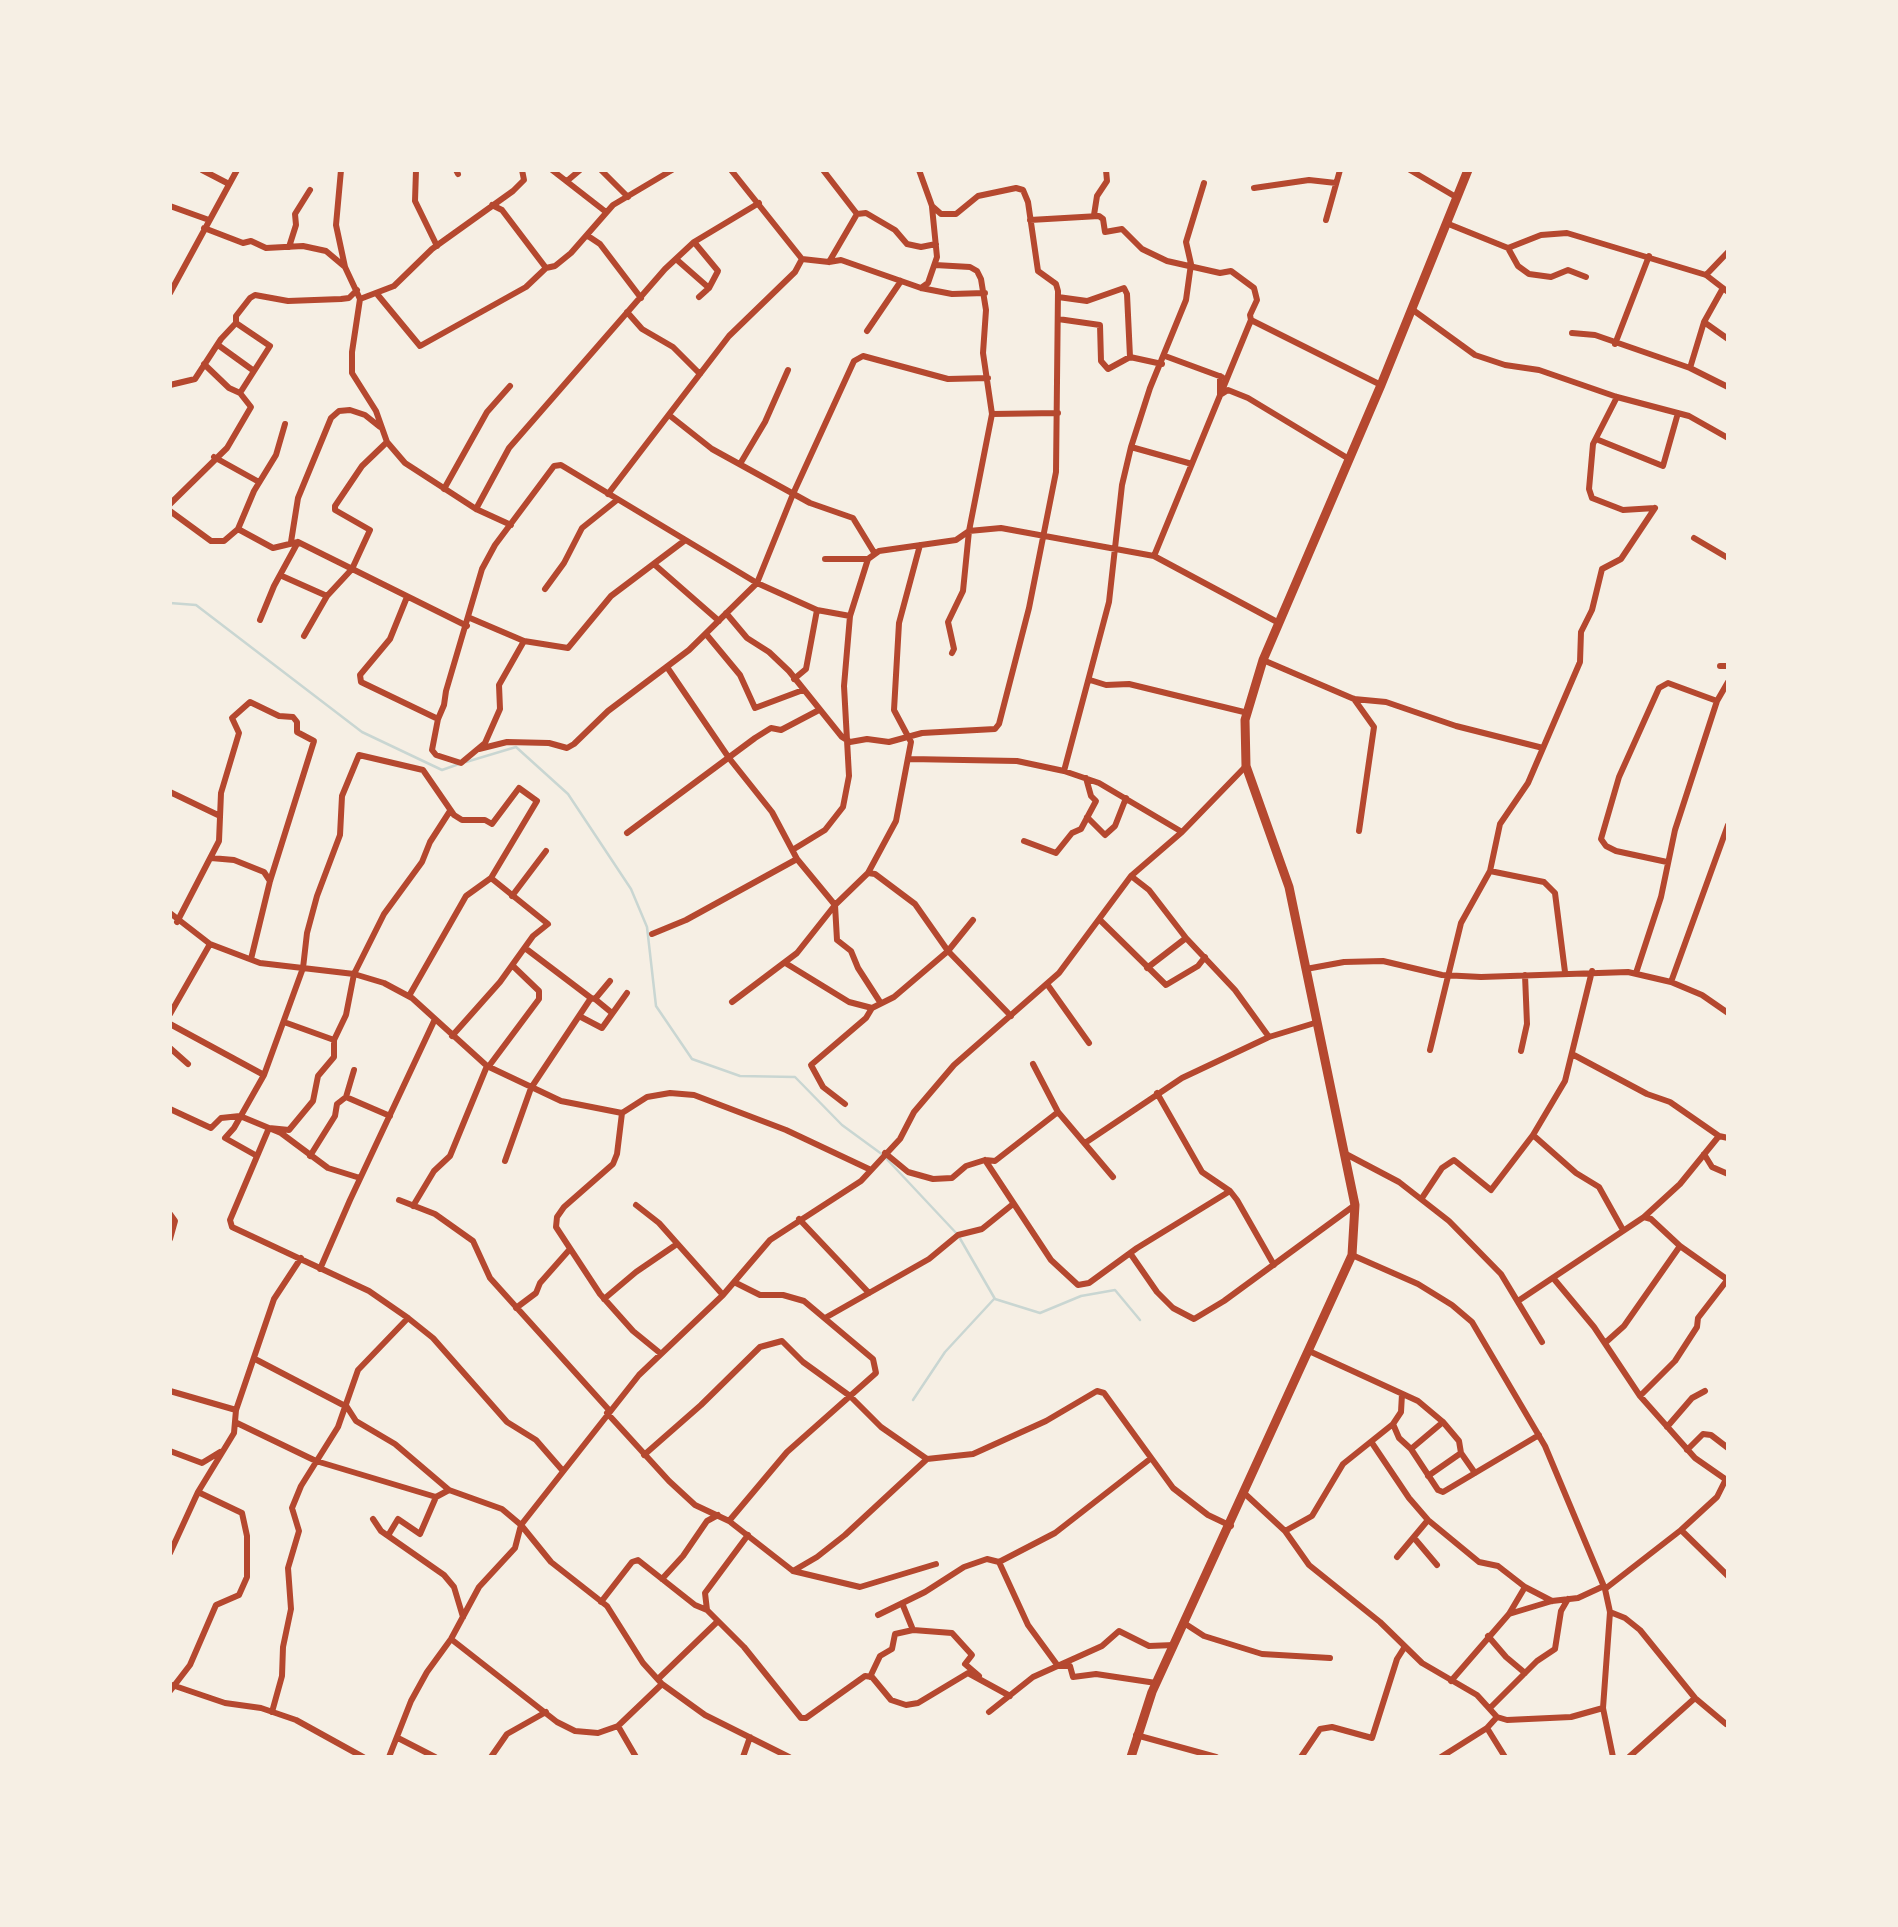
<!DOCTYPE html>
<html>
<head>
<meta charset="utf-8">
<style>
	body { margin:0 }
	#map { position:relative; width:1898px; height:1927px; overflow:hidden; background:#f6efe4; font-family:Manrope,sans-serif }
	canvas { display:block }
	.frame { position:absolute; inset:0; border:172px solid #f6efe4; pointer-events:none }
</style>
</head>
<body>
<div id="map">
<canvas width="1898" height="1927"></canvas>
<div class="frame"></div>
</div>
<script>
const context = document.querySelector('canvas').getContext('2d');
context.lineJoin = 'round';
const poly = rows => new Path2D(rows.map(r => 'M' + r).join(''));
function trace(path, color, width, dash) { context.strokeStyle = color; context.lineWidth = width; context.lineCap = dash ? 'butt' : 'round'; context.setLineDash(dash || []); context.stroke(path); }
trace(poly([
	[170,603,196,605,362,732,442,770,459,764],
	[466,762,516,747,568,794,631,889,647,927,656,1006,692,1059,740,1076,795,1077,842,1125,883,1155,958,1235,995,1299,1040,1313,1081,1296,1115,1290,1140,1320],
	[913,1400,945,1352,994,1299]
]), '#c9d6d2', 2.5);
trace(poly([
	[202,170,229,184],
	[341,170,336,225,345,267,360,299,352,352,352,373,376,411,387,442,405,463,476,509,511,525],
	[416,170,415,201,437,246],
	[456,170,458,174],
	[552,170,606,212],
	[601,170,628,197],
	[731,170,802,259,829,262,841,260,921,288,952,294,985,293],
	[823,170,857,214,866,213,895,230,907,244,921,247,936,244],
	[1410,170,1456,197],
	[567,181,580,170],
	[1254,188,1309,180,1336,183],
	[492,205,502,210,546,268],
	[170,206,209,220],
	[1094,215,1097,196,1107,181,1106,170],
	[1030,220,1099,216,1103,219,1105,232,1122,229,1142,249,1167,261,1220,273,1231,271,1254,288,1257,300,1250,315,1251,320,1381,385],
	[1326,220,1340,170],
	[1446,223,1508,248,1541,235,1567,233,1706,275,1728,292],
	[204,228,243,243,251,241,266,248,303,246,326,251,345,267],
	[588,236,600,244,641,298],
	[694,242,718,271,709,288,699,297],
	[289,247,296,225,295,214,310,190],
	[1508,248,1518,266,1529,274,1551,277,1568,270,1586,277],
	[676,259,709,288],
	[829,262,857,214],
	[935,265,970,267,977,271,981,279,986,310,983,353,992,414,969,531,963,591,948,622,954,649,952,653],
	[1706,275,1728,252],
	[921,288,928,283,937,257,932,207],
	[170,293,237,170],
	[377,294,420,346,526,287,546,268,555,266,571,253,613,205,672,170],
	[1058,297,1087,301,1124,288,1127,294,1130,357],
	[360,299,394,286,432,249,513,191,524,180,522,170],
	[1413,310,1475,355,1505,365,1539,370,1617,397,1689,416,1728,438],
	[627,312,642,329,673,347,700,374],
	[1058,319,1100,325,1101,361,1108,369,1130,357,1162,364],
	[1704,322,1728,339],
	[236,323,270,346,240,393],
	[867,331,901,281],
	[1572,333,1595,335,1690,368,1728,387],
	[1615,344,1649,256],
	[218,345,254,371],
	[1165,356,1222,377],
	[1690,368,1704,322,1723,288],
	[1220,376,1220,395,1228,390,1248,398,1349,459],
	[170,385,195,379,221,339,236,323,236,316,250,298,255,295,288,301,341,299,349,298,357,290],
	[1617,397,1593,444,1589,489,1592,498,1623,510,1655,508],
	[992,414,1058,413],
	[669,415,712,449,810,503,853,518,875,554],
	[1596,439,1663,466,1678,413],
	[1131,447,1192,464],
	[214,457,259,482],
	[740,464,765,422,788,370],
	[444,489,487,412,510,386],
	[608,494,729,336,795,272,802,259],
	[170,504,227,448,251,407,240,393,229,388,204,364],
	[476,509,509,448,665,269,694,242,759,203],
	[170,511,211,541,224,541,238,529,254,491,276,455,285,424],
	[238,529,273,548,298,542,467,626],
	[1694,538,1728,558],
	[291,542,298,498,331,418,339,411,350,410,365,415,380,427],
	[1154,556,1251,320],
	[825,559,868,559],
	[655,565,719,621],
	[282,576,327,596,352,569,370,530,335,510,335,506,362,466,387,442],
	[545,589,564,563,582,528,617,500],
	[407,597,390,639,360,675,361,682,438,719],
	[726,613,747,638,769,652,789,671,842,737,850,742,867,739,889,742,922,733,995,729,999,724,1029,608,1056,472,1058,291,1056,284,1038,271,1028,202,1023,190,1016,188,978,196,956,214,941,214,932,206,919,170],
	[470,618,524,641,568,648,611,596,684,541],
	[260,620,274,586,298,542],
	[706,634,740,675,755,708,803,690],
	[304,636,327,596],
	[524,641,499,685,500,709,485,743,461,763,436,755,432,750,438,719,444,705,446,691,482,569,495,545,554,466,561,465,757,583,817,610,850,616],
	[1263,660,1354,699,1386,702,1456,726,1543,748],
	[1720,666,1728,666],
	[667,667,729,758,772,812,797,859,835,905,837,940,851,951,858,968,880,1002],
	[794,679,806,669,817,610],
	[1090,680,1106,685,1129,684,1248,713],
	[1354,699,1374,727,1359,831],
	[479,749,507,742,549,743,567,748,574,744,608,711,689,650,757,583,793,494,854,361,863,356,948,379,988,378],
	[910,759,1017,761,1064,771,1099,783,1182,832],
	[1064,771,1109,602,1122,485,1131,447,1150,388,1186,300,1191,264,1186,242,1204,183],
	[170,792,220,816],
	[450,811,430,842,422,862,384,914,354,974,346,1015,334,1040,334,1057,318,1076,313,1101,289,1130,269,1128,230,1220,232,1227,369,1291,408,1318,433,1338,507,1422,536,1440,563,1471],
	[1087,817,1105,835,1115,826,1126,798],
	[627,833,755,738,771,728,781,730,819,710],
	[1024,841,1056,853,1072,833,1081,829,1096,801,1091,796,1086,778],
	[794,849,825,830,843,807,849,776,844,686,850,616,868,559,879,551,956,540,969,531,1001,528,1154,556,1279,623],
	[211,858,234,860,264,872,270,881],
	[1667,862,1616,851,1606,846,1601,839,1619,777,1659,688,1668,683,1717,701],
	[1490,871,1544,882,1555,893,1565,972],
	[868,873,875,874,915,904,948,951,1011,1016],
	[1131,876,1149,890,1186,938,1235,990,1269,1037],
	[512,896,546,851],
	[170,913,210,944,260,963,354,974,384,983,412,998,487,1066,561,1101,622,1113,647,1097,670,1093,694,1095,786,1130,871,1170],
	[1100,920,1166,985,1198,966,1205,957],
	[177,922,219,841,221,793,239,733,232,718,250,702,279,716,293,717,297,722,297,732,314,741,270,881,251,959],
	[652,934,686,920,797,859],
	[525,948,591,998],
	[787,964,849,1002,872,1008],
	[1147,968,1186,938],
	[1306,969,1344,962,1383,961,1442,975,1481,977,1628,972,1671,982,1702,995,1728,1013],
	[1636,973,1661,897,1675,830,1717,701,1728,682],
	[1671,982,1728,825],
	[1047,984,1089,1043],
	[595,999,612,1013],
	[732,1002,797,953,835,905,868,873,896,821,911,742,894,710,899,623,920,545],
	[170,1014,210,944],
	[581,1017,602,1028,627,993],
	[284,1022,334,1040],
	[170,1024,264,1075],
	[452,1036,500,982,533,936,548,924,491,878],
	[170,1048,188,1064],
	[1430,1050,1461,923,1490,871,1500,824,1528,783,1580,662,1581,632,1592,610,1602,569,1621,559,1655,508],
	[1521,1051,1527,1024,1525,975],
	[1572,1054,1647,1094,1670,1102,1719,1136,1728,1138],
	[1033,1064,1058,1112,1113,1177],
	[489,1066,539,999,539,991,513,966],
	[1157,1093,1202,1172,1230,1191,1237,1200,1274,1265],
	[346,1097,390,1116],
	[845,1104,823,1087,811,1065,866,1018,872,1008,894,997,948,951,973,920],
	[170,1109,211,1128,221,1118,240,1116,281,1133,328,1168,360,1178],
	[622,1113,617,1154,613,1164,564,1207,557,1217,556,1227,600,1294,633,1331,660,1353],
	[1533,1135,1576,1173,1599,1187,1623,1230],
	[1085,1143,1182,1078,1269,1037,1318,1022],
	[885,1153,908,1172,933,1179,952,1178,966,1166,985,1160,995,1161,1058,1112],
	[1344,1153,1399,1182,1449,1221,1501,1274,1542,1342],
	[1704,1154,1712,1167,1728,1174],
	[257,1156,225,1138,234,1128,264,1075,303,968,307,933,317,896,340,835,342,796,359,755,423,770,454,815,462,820,485,820,492,824,519,788,537,801,491,878,466,896,409,996],
	[310,1156,335,1116,337,1104,346,1097,354,1070],
	[985,1160,1051,1260,1078,1285,1089,1283,1137,1248,1230,1191],
	[505,1161,531,1088,591,998,595,999,610,981],
	[1422,1198,1442,1168,1454,1160,1491,1190,1533,1135,1565,1081,1592,971],
	[399,1200,435,1214,473,1241,490,1278,609,1410],
	[636,1205,659,1223,723,1295],
	[413,1206,434,1171,450,1156,487,1066],
	[170,1214,175,1221,170,1239],
	[1644,1217,1651,1219,1680,1246,1728,1280],
	[799,1219,869,1293],
	[1130,1253,1157,1292,1173,1308,1194,1319,1224,1301,1355,1205],
	[1352,1255,1418,1284,1452,1305,1472,1322,1545,1446,1605,1589,1610,1612,1603,1708,1613,1757],
	[320,1269,350,1200,435,1019],
	[1554,1279,1594,1327,1640,1396,1695,1458,1728,1481],
	[604,1299,636,1272,677,1244],
	[1518,1301,1644,1217,1680,1184,1719,1136],
	[516,1308,536,1293,540,1283,570,1249],
	[825,1318,929,1259,958,1235,982,1229,1013,1204],
	[1605,1343,1624,1326,1680,1246],
	[1309,1351,1418,1401,1443,1422,1459,1441,1461,1453,1475,1473],
	[255,1359,347,1407,356,1421,395,1444,449,1490,502,1509,521,1525,551,1562,607,1606,643,1663,662,1684,705,1715,789,1757],
	[170,1391,236,1410],
	[1640,1396,1675,1361,1697,1327,1698,1318,1728,1279],
	[607,1413,669,1481,695,1505,729,1521,793,1571,817,1557,845,1535,927,1459,973,1454,1046,1421,1097,1391,1104,1393,1173,1488,1208,1515,1231,1526],
	[237,1423,316,1461,436,1497,449,1490],
	[1393,1424,1399,1438,1411,1449,1438,1490,1443,1492,1539,1435],
	[1667,1427,1692,1398,1705,1391],
	[1372,1443,1409,1498,1428,1520,1479,1562,1498,1566,1525,1587,1552,1601],
	[1411,1449,1443,1422],
	[1687,1450,1703,1434,1711,1435,1728,1448],
	[170,1451,202,1463,220,1452],
	[644,1455,701,1405,760,1347,782,1341,803,1362,850,1396,881,1427,927,1459],
	[1428,1476,1461,1453],
	[1243,1492,1285,1531,1309,1565,1380,1622,1422,1663,1477,1695,1497,1717,1507,1720,1571,1717,1603,1708],
	[373,1519,381,1531,444,1575,454,1587,463,1617],
	[729,1521,787,1452,876,1373,873,1359,804,1301,783,1295,760,1295,734,1282],
	[1681,1530,1728,1576],
	[1285,1531,1312,1516,1343,1464,1393,1424,1401,1412,1402,1394],
	[389,1534,398,1519,420,1534,436,1497],
	[1415,1539,1437,1565],
	[170,1553,198,1492,234,1433,236,1410,274,1299,301,1258],
	[1397,1557,1428,1520],
	[999,1562,1028,1625,1058,1666,1070,1666,1073,1677,1096,1674,1156,1683],
	[793,1571,860,1587,936,1564],
	[662,1579,683,1556,707,1521,718,1515],
	[1605,1589,1681,1530,1717,1497,1726,1479],
	[601,1602,632,1562,638,1560,695,1605,707,1610,744,1647,801,1718,806,1718,865,1676,872,1677,891,1700,906,1705,918,1703,968,1673,1010,1696],
	[902,1603,913,1630,952,1633,972,1655,965,1664,979,1676],
	[707,1610,705,1593,748,1535],
	[1610,1612,1625,1618,1640,1630,1695,1698,1726,1724],
	[1509,1614,1552,1601,1578,1598,1604,1586],
	[878,1615,925,1592,964,1567,987,1559,999,1562,1055,1533,1150,1459],
	[1184,1623,1204,1636,1262,1654,1330,1658],
	[1488,1636,1506,1657,1525,1673],
	[451,1639,557,1722,575,1731,598,1733,618,1726,662,1684],
	[870,1677,880,1656,892,1649,895,1634,913,1630],
	[658,1679,717,1622],
	[1451,1681,1509,1614,1525,1587],
	[172,1685,225,1703,261,1708,296,1720,363,1757],
	[170,1691,190,1665,216,1605,239,1595,247,1577,247,1536,242,1513,198,1492],
	[1491,1707,1537,1661,1555,1649,1561,1611,1568,1599],
	[272,1712,282,1676,283,1647,291,1609,288,1568,299,1531,292,1508,301,1486,338,1427,358,1370,408,1318],
	[989,1712,1033,1677,1102,1646,1119,1631,1149,1646,1174,1645],
	[618,1726,636,1757],
	[1487,1728,1505,1757],
	[1136,1735,1216,1757],
	[398,1738,435,1757],
	[389,1757,411,1701,427,1672,451,1639,479,1587,515,1548,521,1525,639,1375,723,1295,770,1240,861,1181,900,1139,914,1112,954,1065,1059,973,1131,876,1182,832,1246,766],
	[491,1757,507,1734,546,1712],
	[743,1757,750,1737],
	[1301,1757,1320,1729,1332,1727,1372,1738,1397,1659,1404,1648],
	[1441,1757,1487,1728,1497,1717],
	[1629,1757,1695,1698]
]), '#b5482f', 6);
trace(poly([
	[1131,1757,1152,1692,1352,1255,1355,1205,1289,887,1246,766,1245,720,1263,660,1381,385,1468,170]
]), '#b5482f', 9);
</script>
</body>
</html>
